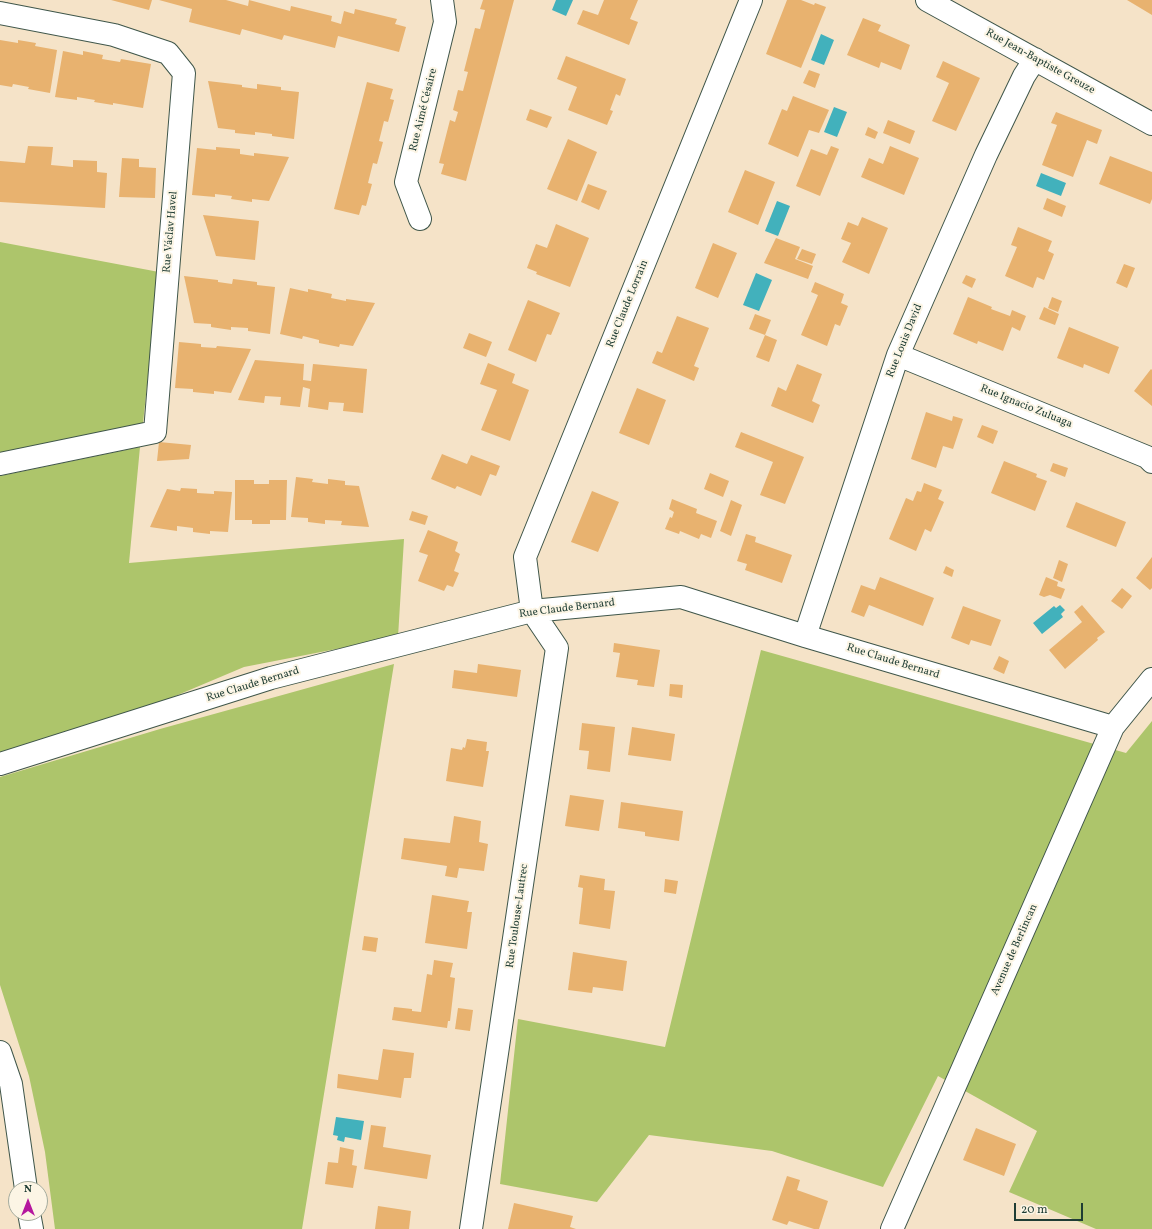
<!DOCTYPE html>
<html>
<head>
<meta charset="utf-8">
<style>
	body { margin:0 }
	#map { position:relative; width:1152px; height:1229px; overflow:hidden; background:#f5e3c8; font-family:Vollkorn,serif }
	canvas { display:block }
	.north { position:absolute; left:8px; top:1181px; width:40px; height:40px; box-sizing:border-box; background:#fcf5e5; border:1px solid #a4ab9e; border-radius:50%; rotate:0deg; font-size:11px; font-weight:700; line-height:16px; text-align:center; color:#1f3d34 }
	.north::after { content:''; display:block; margin:auto; width:14px; height:18px; background:#b5179e; clip-path:polygon(50% 0,100% 100%,50% 72%,0 100%) }
	.scale { position:absolute; left:1014px; top:1203px; width:69px; height:18px; box-sizing:border-box; border:2px solid #1f3d34; border-top:0; padding-left:5px; font-size:12px; line-height:14px; white-space:nowrap; color:#1f3d34; -webkit-text-stroke:3px #fcf5e5; paint-order:stroke }
</style>
</head>
<body>
<div id="map">
<canvas width="1152" height="1229"></canvas>
<div class="north">N</div>
<div class="scale">20 m</div>
</div>
<script>
const context = document.querySelector('canvas').getContext('2d');
context.lineJoin = 'round';
function fillPath(path, color) { context.fillStyle = color; context.fill(path, 'evenodd'); }
const poly = rows => new Path2D(rows.map(r => 'M' + r).join(''));
function trace(path, color, width, dash) { context.strokeStyle = color; context.lineWidth = width; context.lineCap = dash ? 'butt' : 'round'; context.setLineDash(dash || []); context.stroke(path); }
function label(font, color, halo, rows, align = 'center') {
  context.font = font + ' Vollkorn,serif'; context.lineWidth = 4; context.setLineDash([]); context.textBaseline = 'middle'; context.strokeStyle = halo; context.fillStyle = color; for (const [text, x, y, turn = 0] of rows) {
    context.save(); context.translate(x, y); context.rotate((+turn || 0) * Math.PI / 180); context.textAlign = isNaN(turn) ? turn : align; if (halo) context.strokeText(text, 0, 0); context.fillText(text, 0, 0); context.restore();
  }
}
fillPath(poly([
	[0,242,159,272,143,423,0,453],
	[140,447,129,563,404,539,398,637,244,667,128,716,0,753,0,476],
	[761,650,1126,753,1152,721,1152,1229,1096,1229,1009,1192,1037,1131,938,1076,883,1187,772,1151,649,1135,597,1202,500,1184,518,1019,665,1047],
	[394,664,302,1229,55,1229,45,1152,29,1076,0,985,0,777,160,729]
]), '#adc56b');
fillPath(poly([
	[556,0,573,0,566,16,552,10],
	[821,34,834,40,824,65,811,60],
	[834,107,847,112,837,137,824,132],
	[1041,173,1066,183,1061,196,1036,186],
	[777,201,790,206,778,236,765,231],
	[756,273,772,280,759,311,743,305],
	[1060,605,1065,610,1061,614,1063,617,1042,634,1033,623,1054,606,1056,608],
	[336,1117,364,1121,361,1140,345,1137,344,1142,337,1140,338,1136,333,1135]
]), '#42b1bc');
fillPath(poly([
	[111,0,152,0,149,10],
	[159,0,226,0,248,6,249,0,290,11,291,6,332,16,331,21,341,24,344,11,354,14,355,9,397,19,395,24,406,27,399,52,338,36,335,48,284,35,282,40,242,29,240,35,189,22,192,9],
	[483,0,514,0,466,181,441,174,444,164,439,163,450,120,455,122,458,112,453,110,458,90,463,91,468,72,464,71,475,28,480,29,485,10,480,9],
	[604,0,638,0,630,19,638,22,629,45,577,24,583,10,598,15],
	[787,0,801,0,814,5,815,3,826,7,801,68,766,54],
	[1127,0,1152,0,1152,15],
	[863,18,881,25,878,31,910,45,901,70,881,62,879,68,847,55],
	[0,40,18,43,18,40,36,43,35,46,57,50,50,93,28,89,29,87,13,84,12,87,0,85],
	[63,51,83,55,83,51,103,55,102,59,120,62,121,59,151,64,143,108,113,103,113,105,94,102,95,100,77,97,77,100,55,97],
	[566,56,626,79,620,96,616,94,610,110,613,111,607,125,568,110,577,87,557,79],
	[943,61,980,78,956,131,932,121,949,83,936,77],
	[809,70,820,74,815,88,803,83],
	[208,81,242,85,242,87,257,89,257,84,281,87,281,90,299,92,294,139,272,136,272,134,255,132,255,135,235,133,235,130,218,128],
	[367,82,393,89,390,99,394,100,388,122,384,121,379,141,383,142,377,164,373,163,368,183,372,184,366,206,362,205,359,215,334,209],
	[793,96,829,110,819,133,809,130,798,157,768,144,782,109,787,111],
	[530,109,552,117,547,128,526,120],
	[1056,112,1102,130,1097,144,1087,140,1073,177,1042,165,1057,125,1051,123],
	[888,120,915,131,910,144,883,133],
	[868,127,878,132,875,139,865,135],
	[568,139,597,152,577,201,547,189],
	[28,146,53,147,51,165,73,167,73,160,97,161,97,172,107,173,105,208,0,202,0,161,25,163],
	[831,146,839,149,820,196,796,186,811,149,827,155],
	[890,146,919,158,904,195,861,177,869,158,883,164],
	[216,147,240,149,240,154,254,156,254,153,289,157,269,201,252,199,252,202,231,199,232,196,215,194,215,197,192,195,197,148,216,150],
	[1110,156,1152,172,1152,199,1150,204,1099,184],
	[122,158,139,159,139,167,156,168,155,198,119,197],
	[745,170,775,182,758,225,728,212],
	[588,184,607,191,599,210,581,202],
	[1047,198,1066,206,1062,217,1043,209],
	[203,215,259,221,255,260,216,256],
	[862,217,888,228,869,274,842,262,851,243,841,239,848,222,858,226],
	[556,224,589,238,570,287,536,274,537,272,527,268,536,244,547,248],
	[1018,227,1052,241,1048,251,1054,254,1044,280,1037,277,1033,288,1005,276,1017,247,1011,245],
	[776,238,800,247,795,259,813,266,808,279,764,263],
	[713,243,737,253,718,298,695,288],
	[802,249,816,254,812,264,797,259],
	[1124,264,1135,268,1127,288,1116,283],
	[966,275,976,279,972,288,962,283],
	[184,276,218,280,218,282,232,284,233,279,257,282,257,285,275,287,270,334,248,331,248,328,231,327,231,330,211,327,211,324,194,323],
	[815,282,844,294,841,303,848,306,840,326,835,324,827,346,801,335,818,295,811,292],
	[290,288,308,292,308,289,332,294,331,298,346,301,346,299,375,303,353,346,340,344,339,347,319,343,319,340,303,336,302,339,280,334],
	[968,297,992,307,991,309,1010,316,1012,310,1026,316,1020,331,1012,327,1003,351,978,341,977,344,953,334],
	[1052,297,1062,301,1058,312,1048,308],
	[528,300,560,313,551,335,547,334,536,362,508,350],
	[1044,307,1059,314,1055,325,1039,319],
	[755,314,771,320,765,335,749,329],
	[677,316,709,328,694,366,699,368,694,381,652,363,657,351,662,353],
	[1069,327,1119,347,1109,374,1084,364,1083,368,1057,358],
	[469,333,492,342,486,357,463,348],
	[765,335,777,340,769,362,756,357],
	[179,342,201,344,201,347,216,348,217,346,251,349,231,393,214,391,214,394,193,392,193,389,175,388],
	[255,360,304,364,303,380,311,381,313,364,367,369,363,413,343,411,344,403,329,402,328,410,308,407,310,389,303,387,300,407,280,405,281,397,265,396,264,403,238,400],
	[488,363,515,374,512,383,529,390,510,441,481,430,497,390,480,384],
	[797,364,822,374,812,401,820,405,813,423,771,406,778,387,786,391],
	[1151,369,1152,370,1152,406,1134,391],
	[637,388,666,400,649,445,619,433],
	[926,412,952,421,953,416,963,419,953,449,943,446,936,468,911,459],
	[982,425,998,431,993,444,977,437],
	[741,432,804,457,785,504,760,495,773,462,735,447],
	[159,442,191,445,189,459,157,461],
	[442,454,467,464,471,455,500,466,496,476,490,474,481,496,457,486,455,489,431,479],
	[1004,461,1037,474,1036,477,1047,481,1035,511,991,493],
	[1053,463,1068,468,1065,477,1050,471],
	[710,473,729,481,723,497,704,489],
	[296,477,313,479,312,482,328,484,328,479,345,481,345,485,359,486,369,527,341,525,342,521,325,520,325,524,308,522,308,518,291,517],
	[235,480,254,480,254,484,269,484,269,480,287,480,286,520,270,520,270,524,252,524,252,520,235,520],
	[924,483,942,490,938,499,944,502,931,532,925,529,916,551,889,539,906,498,913,501,917,491,921,492],
	[181,488,197,489,197,493,214,494,214,491,232,492,228,532,210,531,210,534,193,532,193,528,177,526,177,531,150,527,167,489,180,491],
	[592,491,619,502,598,552,571,542],
	[672,499,697,509,696,513,717,521,711,538,701,534,699,539,680,531,679,534,665,529,670,517,672,518,674,512,669,509],
	[731,500,742,505,731,536,720,531],
	[1076,502,1126,522,1116,547,1066,527],
	[412,511,428,516,425,525,409,520],
	[428,530,458,542,455,551,460,554,454,571,459,573,453,587,447,585,444,591,418,581,428,555,419,552],
	[746,534,756,537,755,542,792,555,782,583,745,570,747,564,737,561],
	[1152,557,1152,588,1150,590,1136,578],
	[1059,560,1068,564,1062,582,1053,578],
	[946,566,954,570,952,577,943,573],
	[880,577,934,598,923,626,869,605,864,617,851,612,861,585,875,590],
	[1046,577,1058,582,1057,586,1065,589,1061,599,1050,595,1044,597,1039,595],
	[1122,588,1132,596,1122,609,1111,601],
	[1082,605,1105,632,1097,638,1098,640,1065,669,1049,650,1082,622,1074,612],
	[963,606,1001,620,991,646,971,640,969,645,951,638],
	[614,643,660,650,654,687,637,685,638,680,616,677,620,653,613,652],
	[999,656,1009,661,1004,674,993,669],
	[478,664,521,670,517,697,452,688,454,670,477,673],
	[670,684,683,685,682,698,669,696],
	[582,723,615,727,610,772,587,769,589,751,579,750],
	[632,727,675,734,671,761,628,755],
	[467,739,487,742,486,751,489,751,483,787,446,781,451,748,462,750,463,747,465,748],
	[570,795,604,800,599,831,565,826],
	[621,802,683,811,679,841,645,836,645,832,618,828],
	[454,816,481,821,479,842,488,844,484,871,459,868,457,878,445,876,447,866,401,859,404,838,450,843],
	[580,875,605,879,604,890,615,891,610,929,579,924,583,888,578,887],
	[665,879,678,881,676,894,664,892],
	[432,895,469,901,467,912,472,912,467,949,425,943],
	[364,936,378,938,376,952,362,950],
	[573,952,627,961,623,991,593,987,592,993,568,990],
	[434,960,453,963,450,977,455,978,450,1021,448,1021,447,1028,392,1020,394,1007,412,1009,412,1011,421,1012,427,974,432,975],
	[458,1008,473,1010,470,1031,455,1029],
	[383,1049,414,1053,411,1078,404,1078,401,1098,337,1088,338,1074,378,1080],
	[371,1125,386,1127,383,1147,431,1155,427,1179,364,1169],
	[976,1128,1016,1144,1004,1176,963,1160],
	[340,1147,354,1150,352,1165,357,1166,353,1188,325,1184,328,1162,338,1163],
	[787,1176,800,1180,797,1190,828,1201,819,1229,814,1229,789,1221,787,1225,772,1220],
	[514,1203,573,1216,570,1227,576,1229,508,1229],
	[378,1206,411,1211,409,1229,375,1229]
]), '#e8b26f');
const minor = poly([
	[927,0,1152,124],
	[0,13,114,35,168,53,184,73,155,432,0,464],
	[420,219,406,182,445,22,442,0],
	[898,355,1147,457,1152,462],
	[805,636,898,355,986,155,1024,76,1035,59],
	[0,764,271,678,532,611,681,597,805,636,1113,727],
	[0,1052,11,1084,26,1189],
	[29,1213,32,1229],
	[471,1229,557,648,532,611,525,557,751,0],
	[892,1229,1113,727,1152,679]
]);
trace(minor, '#3f564a', 24);
trace(minor, '#fff', 22);
label('11px', '#1f3d34', '#fcf5e5', [
	["Rue Jean-Baptiste Greuze",1040,62,29],
	["Rue Aimé Césaire",424,110,-76],
	["Rue Václav Havel",171,232,-85],
	["Rue Claude Lorrain",628,304,-68],
	["Rue Louis David",905,341,-68],
	["Rue Ignacio Zuluaga",1026,407,22],
	["Rue Claude Bernard",567,609,-7],
	["Rue Claude Bernard",893,662,17],
	["Rue Claude Bernard",253,685,-17],
	["Rue Toulouse-Lautrec",518,916,-82],
	["Avenue de Berlincan",1015,950,-66]
]);
</script>
</body>
</html>
